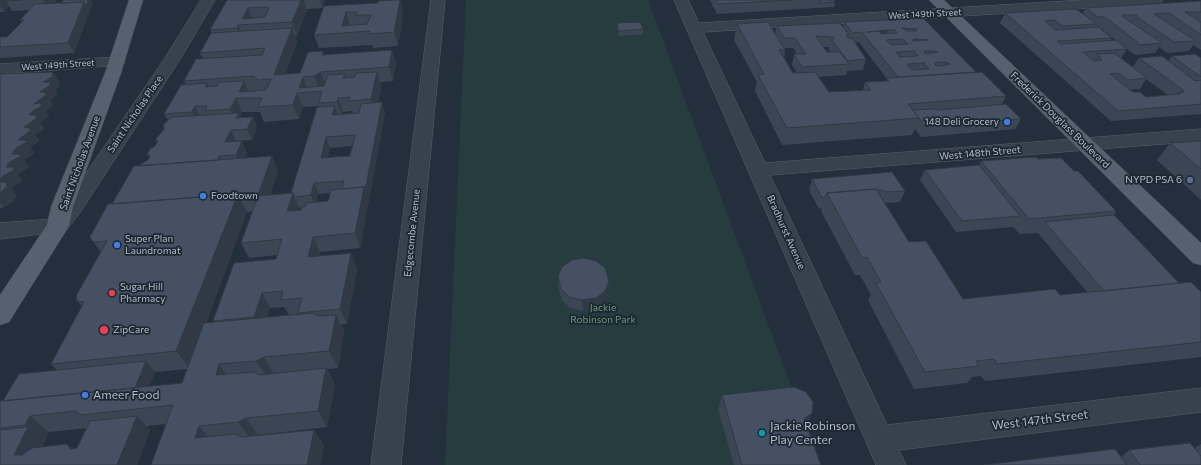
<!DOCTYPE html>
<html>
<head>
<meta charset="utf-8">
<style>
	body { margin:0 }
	canvas { display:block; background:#242f3e }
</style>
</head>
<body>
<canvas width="1201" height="465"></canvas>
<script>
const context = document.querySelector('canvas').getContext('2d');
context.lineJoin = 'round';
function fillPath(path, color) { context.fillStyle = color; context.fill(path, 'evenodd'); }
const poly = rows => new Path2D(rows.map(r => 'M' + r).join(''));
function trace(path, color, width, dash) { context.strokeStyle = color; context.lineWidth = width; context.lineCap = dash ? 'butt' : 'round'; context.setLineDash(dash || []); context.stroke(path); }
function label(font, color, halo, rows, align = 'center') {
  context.font = font + ' Commissioner,sans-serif'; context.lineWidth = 3.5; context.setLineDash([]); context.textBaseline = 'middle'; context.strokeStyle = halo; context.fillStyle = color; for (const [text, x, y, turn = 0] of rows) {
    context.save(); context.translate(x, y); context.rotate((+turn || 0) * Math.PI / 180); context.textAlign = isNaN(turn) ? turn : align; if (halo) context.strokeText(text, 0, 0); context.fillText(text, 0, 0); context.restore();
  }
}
fillPath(poly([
	[466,0,648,0,798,405,807,425,809,465,445,465]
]), '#263c3f');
const minor = poly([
	[201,0,215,0,181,58,81,211,66,231,0,239,0,223,52,219,67,201,165,58,201,0],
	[431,0,445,0,401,465,371,465,431,0],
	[674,0,688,0,699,23,1084,0,1163,0,1161,3,1156,4,703,32,765,163,1201,129,1201,141,770,175,887,425,1201,388,1201,412,899,450,906,465,876,465,674,0],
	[117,57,123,59,125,62,123,65,0,74,0,64,117,57]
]);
const major = poly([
	[129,0,143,0,121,73,73,207,69,226,9,322,0,325,0,295,47,225,51,207,105,73,129,0],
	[929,0,944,0,1201,243,1201,265,1193,263,929,0]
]);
trace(minor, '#565f6c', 1);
trace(major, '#414a57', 1);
fillPath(minor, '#38414e');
fillPath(major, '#56606e');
fillPath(poly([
	[0,0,56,0,54,3,93,2,74,53,0,58,0,37,7,37,22,23,20,20,30,10,12,11,9,6,4,12,0,12],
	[227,0,325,0,323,1,324,3,322,8,306,9,307,10,297,36,295,36,297,42,285,74,300,73,323,51,324,55,392,50,396,64,393,81,380,82,381,86,378,103,385,113,360,248,320,252,319,256,357,268,347,324,341,324,344,332,338,368,327,369,335,385,327,427,258,435,255,436,314,430,324,446,151,465,166,424,146,426,150,430,137,465,0,465,0,401,3,401,57,370,51,364,82,306,77,301,101,252,90,237,112,204,140,166,148,160,149,157,147,154,155,146,157,143,155,140,164,129,163,127,168,120,164,114,186,84,184,81,203,59,200,53,212,33,210,30],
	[320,106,291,193,270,195,278,171,272,156,244,158,247,152,236,142,236,141,252,140,257,127,253,117,241,117,240,116,242,112,260,112,264,122,299,119,303,107],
	[352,111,353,114,342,114,343,112],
	[352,146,350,156,328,157,330,148],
	[330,193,328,201,316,202,319,194],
	[302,207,301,210,299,210,299,208],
	[252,211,241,243,249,258,277,255,276,259,213,321,214,322,206,323,247,212],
	[284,307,289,315,267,317,270,308],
	[187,369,182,383,149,386,155,372],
	[87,428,77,448,73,449,67,444,42,447,49,432],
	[400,0,403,13,398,46,373,48,372,45,319,48,314,35,324,6,378,3],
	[710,0,834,0,835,2,834,7,717,14],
	[1201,1,1201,50,1193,45,1189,51,1167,53,1159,47,1155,53,1135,55,1127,49,1121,58,1133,67,1139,58,1168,61,1172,56,1201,58,1201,114,1111,121,1000,23,1005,13,1083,13,1086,8],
	[1099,27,1117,41,1110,41,1112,38],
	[1146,79,1168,95,1146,97,1133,92,1129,90,1140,89],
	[923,18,976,72,1006,96,1002,104,1021,119,1015,129,921,137,915,129,912,135,782,145,755,91,757,82,734,40,737,24,775,33,777,26,843,27,844,22],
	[859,42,887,79,886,81,865,82,863,90,829,92,818,77,846,75,847,71,863,70,866,59,855,43],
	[823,47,829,47,828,49,830,52,827,52],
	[784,48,793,48,797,54,794,54,792,65,797,73,793,73,784,57,785,50],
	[617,23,643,29,643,34,619,36,617,28],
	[0,74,60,82,59,87,55,89,57,93,57,95,50,100,53,105,46,111,49,117,40,122,44,129,35,135,39,141,30,147,35,153,24,160,29,167,19,173,18,175,22,181,12,187,11,188,15,193,16,197,12,202,4,207,0,208],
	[1201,141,1201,200,1157,160,1170,143],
	[1038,159,1074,171,1116,211,1114,215,1179,283,1201,292,1201,357,985,381,981,376,972,377,967,383,914,389,868,300,871,295,860,275,855,275,821,211,822,208,819,209,809,190,812,179,905,191,900,202,885,203,909,242,963,299,1060,295,1087,292,1038,233,1020,234,1013,227,956,232,920,180,925,170,979,165,981,161],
	[558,276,609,281,609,292,605,302,596,309,583,311,570,308,562,300,558,287],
	[722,395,806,427,821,465,734,465,718,409],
	[1201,444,1201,465,984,465,1121,457,1129,450,1195,448]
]), '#3b4654');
fillPath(poly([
	[0,0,16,0,6,1,9,6,4,12,0,6],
	[44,0,56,0,49,9],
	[88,0,91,0,93,2,74,53,68,43,84,2],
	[301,0,304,0,307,10,297,36,292,22],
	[320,0,323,0,324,3,322,8],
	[400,0,403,13,398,46,394,32],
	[248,8,253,21,242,19],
	[346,12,350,26,342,26],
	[238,25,244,39,243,41,237,28],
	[292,28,297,42,280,89,274,75],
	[888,30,885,40,867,32],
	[392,50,396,64,393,81,389,67],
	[53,72,60,82,59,87,55,89,57,93,57,95,50,100,53,105,46,111,49,117,40,122,44,129,35,135,39,141,30,147,35,153,24,160,29,167,19,173,18,175,22,181,12,187,11,188,15,193,16,197,12,202,4,207,0,203,0,180,40,92,43,82],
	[321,72,326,86,319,90,314,76],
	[377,72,381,86,375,114,371,99],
	[303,77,308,91,299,88],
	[244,81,250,95,239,92],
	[207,83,214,97,205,87],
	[297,93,303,107,299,119,293,105],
	[236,98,242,112,240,116,244,123,237,124,230,109],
	[338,98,343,112,342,116,337,102],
	[382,102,385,113,360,248,355,233,364,187],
	[195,106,202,121,200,127,192,112],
	[335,106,338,116,332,115],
	[253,117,257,127,252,140,247,129],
	[231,130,236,141,231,153,225,142],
	[326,137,330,148,325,169,321,158],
	[242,141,247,152,241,166,236,155],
	[219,156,225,167,216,164],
	[272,156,278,171,265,210,258,195],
	[314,183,319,194,315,206,311,195],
	[293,193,299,208,294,226,287,211],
	[238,194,247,212,189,368,176,351],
	[313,237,320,252,315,272,308,257],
	[351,253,357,268,347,324,340,309],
	[609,281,609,292,605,302,596,309,583,311,582,300],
	[262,293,270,308,263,332,254,317],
	[336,315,344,332,338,368,329,351],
	[264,357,274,374,267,378,256,361],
	[146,361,155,372,142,405,132,395],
	[219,364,231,381,216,375],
	[326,368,335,385,327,427,318,411],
	[812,413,806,427,804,419],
	[30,416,49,432,33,465,14,455,28,427,25,425],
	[137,416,150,430,137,465,117,465],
	[246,418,258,435,250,438,238,422],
	[199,426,212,442,195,438],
	[314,430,324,446,320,465,307,465],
	[67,444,83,457,70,449]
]), '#303945');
const building = poly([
	[7,0,22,0,6,1,7,0],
	[64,0,88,0,86,6,84,2,61,3,64,0],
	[227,0,301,0,292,22,238,25,237,28,210,30,227,0],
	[265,7,269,8,265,17,242,19,248,8,265,7],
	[393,0,400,0,394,32,369,34,370,31,314,35,324,6,378,3,378,1,393,0],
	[346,12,357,12,356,15,371,15,367,24,342,26,346,12],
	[716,0,792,0,718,4,716,0],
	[820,0,834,0,835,2,819,3,820,0],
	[1201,1,1201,12,1185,12,1201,22,1201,35,1169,13,1154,14,1196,41,1174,42,1137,17,1137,15,1123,15,1122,16,1162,43,1141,45,1105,17,1098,17,1086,8,1201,1],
	[84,2,68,43,0,47,0,37,7,37,24,20,20,20,35,4,84,2],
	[1076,9,1097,24,1062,26,1055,20,1045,21,1055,30,1098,27,1112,38,1057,41,1061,44,1116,40,1127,49,1083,52,1094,61,1102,60,1097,54,1114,53,1147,78,1128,80,1118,73,1110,74,1133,92,1140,92,1146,97,1180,94,1178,93,1184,92,1183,90,1139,58,1162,56,1195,81,1201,80,1201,104,1118,111,1005,13,1076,9],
	[923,18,976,72,898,77,862,32,853,33,844,22,923,18],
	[902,28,917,29,916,31,907,31,902,28],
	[888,30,895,30,897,33,881,34,879,31,867,32,888,30],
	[903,39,908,44,891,45,886,40,903,39],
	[914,39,928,40,913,41,914,39],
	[914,51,918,56,900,57,896,52,914,51],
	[925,51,934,51,938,52,927,54,924,53,925,51],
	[945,62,950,64,940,66,935,65,935,63,945,62],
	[924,63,929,69,912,70,907,64,924,63],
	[640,22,643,29,619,31,617,23,640,22],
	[768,22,785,50,779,50,793,73,815,72,829,92,871,90,865,82,889,81,887,78,982,72,1006,96,908,104,919,118,787,128,758,75,764,74,737,24,768,22],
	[840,23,849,35,846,35,848,38,852,38,866,59,848,61,831,39,835,39,833,37,816,36,827,52,840,52,849,64,802,67,794,54,806,54,795,38,784,38,777,26,840,23],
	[292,28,274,75,300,73,308,52,323,51,322,55,392,50,389,67,321,72,314,76,303,77,299,88,324,86,328,75,345,74,343,78,355,77,356,73,377,72,371,99,349,101,350,97,338,98,337,102,319,103,322,91,297,93,293,105,258,107,262,98,236,98,230,109,205,111,207,106,195,106,192,112,164,114,181,85,207,83,205,87,217,86,219,82,244,81,239,92,266,90,271,79,259,80,253,76,184,81,196,59,262,55,265,48,200,53,211,33,292,28],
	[1195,54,1201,58,1201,77,1172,56,1195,54],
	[53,72,52,77,43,82,50,82,50,85,40,92,45,92,46,95,34,104,40,103,42,106,33,111,29,115,35,115,37,118,24,127,29,128,31,130,18,140,24,140,27,142,16,148,12,154,19,154,21,156,10,162,6,167,12,167,14,170,3,176,0,180,0,74,53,72],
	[382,102,365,191,364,187,342,189,344,181,314,183,311,195,295,197,293,193,291,193,317,107,335,106,332,115,359,113,361,104,382,102],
	[355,135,350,156,321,158,326,137,355,135],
	[1006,104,1021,119,925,126,913,110,933,109,939,110,1006,104],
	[239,113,236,118,253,117,247,129,231,130,225,142,242,141,236,155,219,156,218,160,140,166,141,164,148,160,150,156,147,154,150,149,155,146,158,141,155,140,165,128,163,127,164,124,172,117,239,113],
	[1201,141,1201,169,1170,143,1201,141],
	[272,156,258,195,239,197,238,194,112,204,134,166,272,156],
	[1036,157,1038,159,1061,158,1074,171,1078,171,1116,211,1029,219,981,161,1036,157],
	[979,165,1020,216,962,221,925,170,979,165],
	[892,172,905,191,887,192,882,190,877,190,876,189,827,193,825,197,822,198,812,179,892,172],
	[0,182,6,182,7,186,0,193,0,182],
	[364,187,355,233,313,237,308,257,351,253,340,309,298,313,302,298,281,300,283,291,262,293,254,317,213,321,234,263,276,259,282,239,241,243,258,196,293,193,287,211,301,210,302,207,306,206,307,203,328,201,331,190,364,187],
	[876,189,909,242,926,241,963,299,1055,289,1060,295,1191,282,1201,292,1201,342,997,364,994,359,976,361,979,366,925,372,876,283,881,282,867,257,862,258,827,193,876,189],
	[238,194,176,351,51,364,84,302,77,301,76,296,107,241,93,242,90,237,108,204,238,194],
	[1114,215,1179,283,1104,291,1045,222,1114,215],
	[584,258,596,261,605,268,609,281,605,291,596,298,582,300,569,297,561,289,558,276,562,267,572,260,584,258],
	[313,313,318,316,336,315,329,351,264,357,256,361,219,364,216,375,253,372,259,375,326,368,318,411,246,418,238,422,199,426,195,438,235,434,241,437,314,430,307,465,151,465,173,405,81,415,75,411,30,416,25,425,0,428,0,401,182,383,204,323,313,313],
	[146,361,135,388,3,401,19,374,146,361],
	[794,387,806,392,813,402,812,413,804,419,821,465,742,465,722,395,794,387],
	[137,416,117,465,0,465,0,430,28,427,14,455,22,455,32,448,67,444,70,449,77,448,90,421,137,416],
	[1190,443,1201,456,1201,465,1140,465,1129,450,1190,443],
	[1115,449,1127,465,984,465,1115,449]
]);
fillPath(building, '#455162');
trace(building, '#303945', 1);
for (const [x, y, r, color] of [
	[1007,122,4,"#3f7fe0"],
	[1190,180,4,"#5c6f8a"],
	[203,196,4,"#3f7fe0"],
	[117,245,4,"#3f7fe0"],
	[112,293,4,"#e0444e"],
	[104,330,5,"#e0444e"],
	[85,395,4,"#3f7fe0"],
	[762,433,4,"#0f9aa8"]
]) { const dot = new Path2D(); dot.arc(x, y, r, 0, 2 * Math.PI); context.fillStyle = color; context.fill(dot); trace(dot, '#1d2633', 1.5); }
label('9px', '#b4bcc9', '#1d2633', [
	["West 149th Street",925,14,-3],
	["West 149th Street",58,65,-4]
]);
label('10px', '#b4bcc9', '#1d2633', [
	["Saint Nicholas Place",135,114,-56],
	["Frederick Douglass Boulevard",1060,120,44],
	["West 148th Street",980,153,-5],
	["Saint Nicholas Avenue",80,163,-70],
	["Bradhurst Avenue",786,232,66],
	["Edgecombe Avenue",412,233,-84]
]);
label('10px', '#b4bcc9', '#1d2633', [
	["148 Deli Grocery",999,122,"right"],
	["NYPD PSA 6",1182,180,"right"],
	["Foodtown",211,196],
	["Super Plan",125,239],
	["Laundromat",125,251],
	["Sugar Hill",120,287],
	["Pharmacy",120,299],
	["ZipCare",113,330]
], 'left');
label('10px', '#6b9a76', '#1d2633', [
	["Jackie",603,308],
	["Robinson Park",603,320]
]);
label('12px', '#b4bcc9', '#1d2633', [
	["Ameer Food",93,395],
	["Jackie Robinson",770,426],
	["Play Center",770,440]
], 'left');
label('12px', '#b4bcc9', '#1d2633', [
	["West 147th Street",1040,420,-7]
]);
</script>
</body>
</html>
